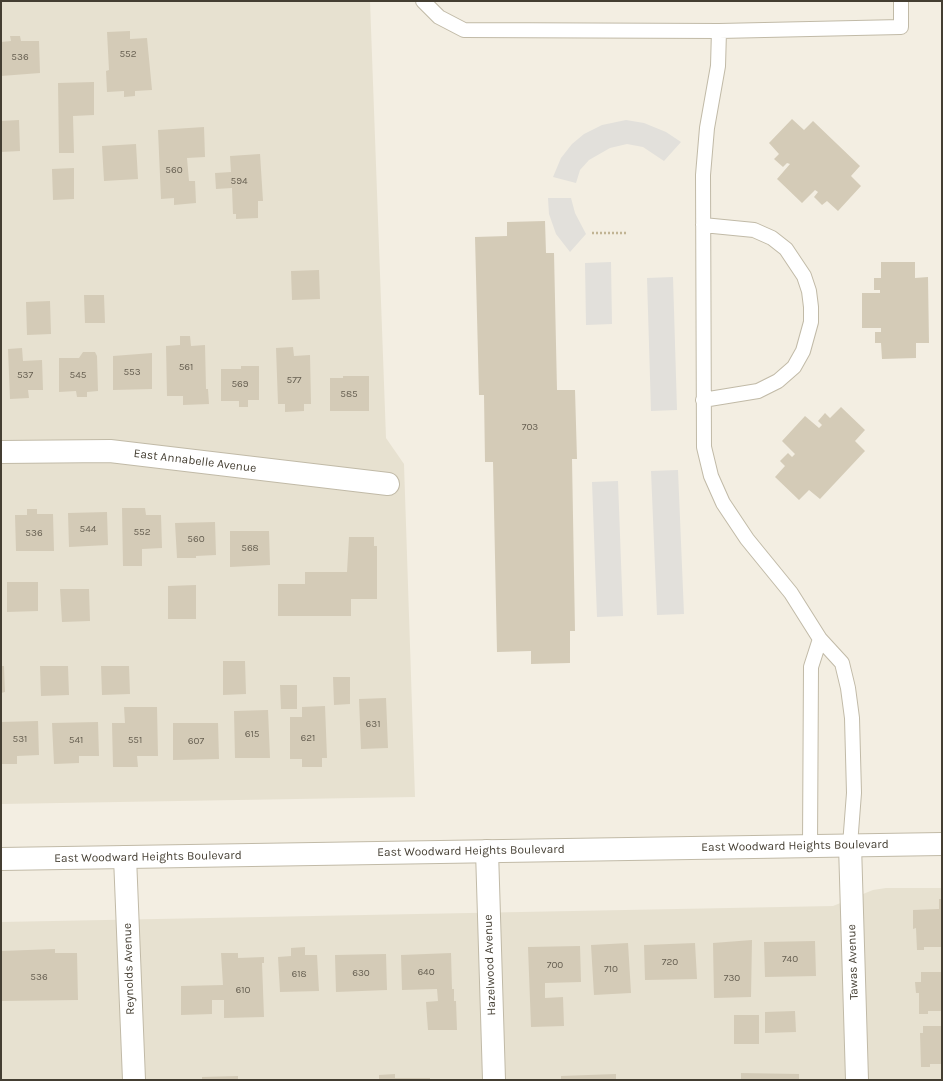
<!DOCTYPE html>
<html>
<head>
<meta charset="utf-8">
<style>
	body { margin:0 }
	#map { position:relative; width:943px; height:1081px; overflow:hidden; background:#f3eee2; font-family:Karla,sans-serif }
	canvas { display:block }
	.frame { position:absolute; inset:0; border:2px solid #443e32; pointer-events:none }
</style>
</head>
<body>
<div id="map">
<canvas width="943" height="1081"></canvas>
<div class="frame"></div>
</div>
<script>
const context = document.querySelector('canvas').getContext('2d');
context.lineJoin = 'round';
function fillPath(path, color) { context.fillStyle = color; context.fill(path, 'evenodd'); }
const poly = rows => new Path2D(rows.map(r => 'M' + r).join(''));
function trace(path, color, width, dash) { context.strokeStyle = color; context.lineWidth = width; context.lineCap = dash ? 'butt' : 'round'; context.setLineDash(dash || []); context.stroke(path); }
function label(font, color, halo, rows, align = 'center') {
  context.font = font + ' Karla,sans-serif'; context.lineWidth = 3; context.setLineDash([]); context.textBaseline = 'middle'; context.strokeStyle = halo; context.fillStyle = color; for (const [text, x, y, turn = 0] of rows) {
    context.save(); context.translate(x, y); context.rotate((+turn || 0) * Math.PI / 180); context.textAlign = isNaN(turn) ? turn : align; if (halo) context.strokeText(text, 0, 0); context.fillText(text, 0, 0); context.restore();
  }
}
fillPath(poly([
	[1,1,370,1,386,438,404,464,415,797,1,804],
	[886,888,942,888,942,1080,1,1080,1,922,833,906,873,890]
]), '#e7e1d0');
fillPath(poly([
	[626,120,644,123,666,132,681,142,664,161,643,147,627,144,610,148,589,160,580,170,576,183,553,177,561,158,572,144,584,134,602,125],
	[548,198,571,198,575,213,586,234,570,252,556,234,549,214],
	[611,262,612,324,586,325,585,263],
	[673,277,677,410,651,411,647,278],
	[678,470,684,614,657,615,651,471],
	[618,481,623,616,597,617,592,482]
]), '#e2e0db');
fillPath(poly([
	[130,31,130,39,147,38,152,90,135,91,135,96,124,97,124,91,107,92,106,71,109,70,107,32],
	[10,36,20,36,21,41,39,41,40,73,1,76,1,42,11,41],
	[94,82,94,115,73,116,74,153,59,153,58,83],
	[792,119,804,130,813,121,860,166,851,176,861,186,838,211,827,201,822,205,814,197,818,192,815,190,802,203,777,179,790,164,787,163,783,167,774,159,779,154,769,143],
	[19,120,20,151,1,152,1,121],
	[204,127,205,157,187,158,189,181,195,181,196,203,174,205,174,198,161,199,158,130],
	[136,144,138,179,104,181,102,146],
	[260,154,263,201,258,201,258,218,236,219,236,214,233,214,232,188,216,189,215,173,231,172,230,156],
	[74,168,74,199,53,200,52,169],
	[545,221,546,253,554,253,557,390,575,390,577,459,572,459,575,631,570,631,570,663,531,664,531,651,497,652,493,462,485,462,484,395,479,395,475,237,507,236,507,222],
	[881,262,915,262,915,278,928,277,929,343,916,343,916,358,882,359,881,343,875,343,875,332,881,332,881,328,862,328,862,293,880,293,880,290,874,290,874,278,881,278],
	[319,270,320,299,292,300,291,271],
	[84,295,104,295,105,323,85,323],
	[50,301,51,334,27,335,26,302],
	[180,336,190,336,191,346,205,345,206,389,208,389,209,404,183,405,183,396,167,396,166,346,180,345],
	[293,347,294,356,310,355,311,404,304,404,304,411,285,412,285,404,278,404,276,348],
	[22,348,23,361,42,360,43,390,28,390,29,398,10,399,8,349],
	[83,352,95,352,97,356,98,391,87,392,87,397,77,397,76,391,59,392,59,358,79,358],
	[152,353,152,389,113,390,113,356],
	[241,366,259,366,259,400,248,400,248,407,239,407,239,401,221,401,221,369,241,369],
	[343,376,369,376,369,411,330,411,330,378,343,378],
	[841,407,865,430,855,441,865,451,820,499,809,490,799,500,775,477,785,466,780,461,788,453,792,457,795,454,782,441,805,416,819,428,822,425,818,421,825,413,830,418],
	[122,508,145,508,146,515,161,515,162,548,142,549,142,566,123,566],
	[27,509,37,509,37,514,53,514,54,551,16,551,15,515,27,515],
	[107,512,108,545,69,547,68,513],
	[215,522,216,555,196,556,196,558,177,558,175,523],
	[230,531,269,531,270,565,230,567],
	[349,537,374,537,374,546,377,546,377,599,351,599,351,616,278,616,278,584,305,584,305,572,347,572],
	[7,582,38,582,38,611,7,612],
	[196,585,196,619,168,619,168,586],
	[60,589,89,589,90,621,62,622],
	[223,661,245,661,246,694,223,695],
	[1,666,4,666,5,692,1,693],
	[40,666,68,666,69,695,41,696],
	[101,666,129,666,130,694,102,695],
	[333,677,350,677,350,704,334,705],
	[280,685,297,685,297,709,281,709],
	[386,698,388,748,361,749,359,699],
	[325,706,327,758,322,758,322,767,302,767,302,759,290,759,290,717,302,717,302,707],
	[124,707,157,707,158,756,137,756,138,767,113,767,112,723,125,723],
	[268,710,270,758,235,758,234,711],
	[38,721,39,755,17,756,17,764,1,764,1,722],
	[98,722,99,756,79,756,79,763,54,764,52,723],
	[173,723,218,723,219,759,173,760],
	[939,899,942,899,942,947,924,947,924,950,917,950,916,928,913,929,913,910,939,909],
	[752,940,751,997,714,998,713,943],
	[815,941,816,976,765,977,764,942],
	[628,943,631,993,594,995,591,945],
	[695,943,697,979,645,980,644,945],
	[580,946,581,982,545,983,545,998,563,997,564,1026,531,1027,528,947],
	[305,947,305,955,317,955,319,991,280,992,278,957,291,956,291,948],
	[55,949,55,953,77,953,78,1000,1,1001,1,951],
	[221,953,238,953,238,958,264,957,264,963,262,963,264,1017,224,1018,224,1000,212,1000,212,1014,181,1015,181,986,223,985],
	[451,953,452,989,454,989,454,1001,456,1001,457,1030,428,1030,426,1002,438,1001,437,989,402,990,401,955],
	[386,954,387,990,336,992,335,955],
	[921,972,942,972,942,1011,928,1011,928,1014,919,1014,919,993,916,993,915,982,921,982],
	[795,1011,796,1032,765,1033,765,1012],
	[734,1015,759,1015,759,1044,734,1044],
	[923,1026,942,1026,942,1064,930,1064,930,1067,921,1067,920,1033,923,1033],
	[741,1073,799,1074,799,1080,741,1080],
	[395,1074,395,1078,430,1078,430,1080,379,1080,379,1075],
	[616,1074,616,1080,561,1080,561,1076],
	[238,1076,238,1080,202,1080,202,1077]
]), '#d4cbb7');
const service = poly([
	[423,1,439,17,464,30,719,31,901,27,901,1],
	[719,31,718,66,707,128,703,175,704,447,711,476,723,503,747,539,791,593,820,639,842,663,848,688,852,718,854,793,850,845],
	[703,225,754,230,772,238,786,249,804,276,809,291,811,307,811,322,803,351,794,367,778,381,758,391,703,400],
	[810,845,811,667,820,639]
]);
const minor = poly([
	[1,452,110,451,388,484],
	[850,845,857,1080],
	[487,851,494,1080],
	[125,857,134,1080]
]);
const tertiary = poly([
	[1,859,942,844]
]);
trace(service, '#c1baa7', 16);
trace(minor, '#c1baa7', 24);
trace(tertiary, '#c1baa7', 24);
trace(poly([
	[592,233,626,233]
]), '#c1b494', 2.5, [2, 2]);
trace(service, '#fff', 14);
trace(minor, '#fff', 22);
trace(tertiary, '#fff', 22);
label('10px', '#686153', null, [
	["552",128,54],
	["536",20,57],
	["560",174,170],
	["594",239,181],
	["561",186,367],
	["553",132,372],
	["537",25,375],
	["545",78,375],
	["577",294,380],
	["569",240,384],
	["585",349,394],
	["703",530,427],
	["544",88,529],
	["552",142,532],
	["536",34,533],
	["560",196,539],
	["568",250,548],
	["631",373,724],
	["615",252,734],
	["621",308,738],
	["531",20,739],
	["541",76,740],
	["551",135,740],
	["607",196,741],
	["740",790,959],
	["720",670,962],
	["700",555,965],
	["710",611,969],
	["640",426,972],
	["630",361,973],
	["618",299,974],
	["536",39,977],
	["730",732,978],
	["610",243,990]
]);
label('12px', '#443e32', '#fff', [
	["East Annabelle Avenue",195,461,7],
	["East Woodward Heights Boulevard",795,846,-1],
	["East Woodward Heights Boulevard",471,851,-1],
	["East Woodward Heights Boulevard",148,857,-1],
	["Tawas Avenue",853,962,-92],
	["Hazelwood Avenue",490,965,-92],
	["Reynolds Avenue",129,969,-92]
]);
</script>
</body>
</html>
